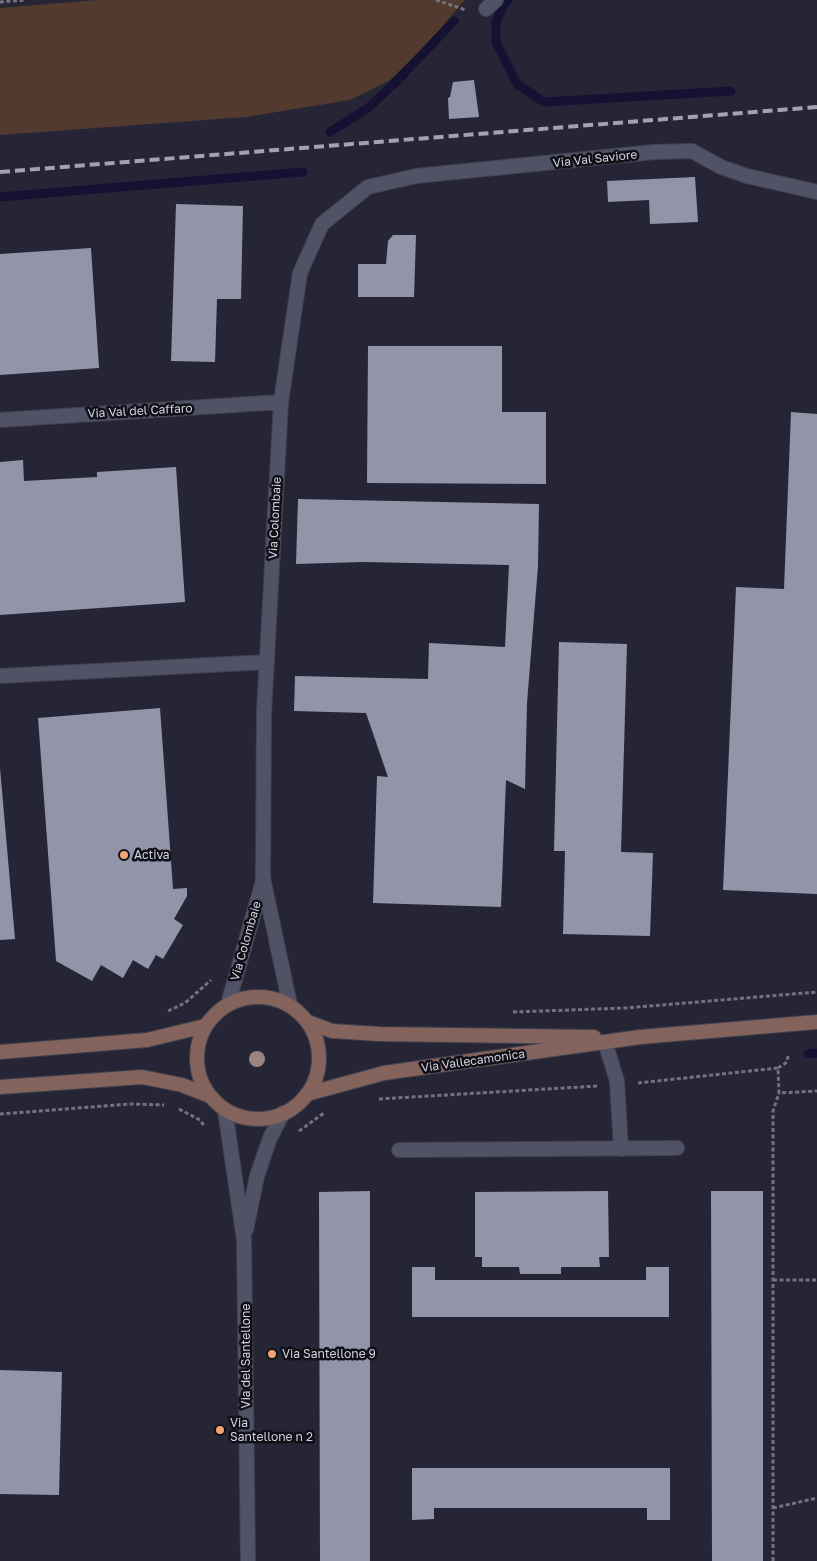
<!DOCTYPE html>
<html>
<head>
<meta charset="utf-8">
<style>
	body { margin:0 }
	canvas { display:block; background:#252536 }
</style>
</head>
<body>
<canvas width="817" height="1561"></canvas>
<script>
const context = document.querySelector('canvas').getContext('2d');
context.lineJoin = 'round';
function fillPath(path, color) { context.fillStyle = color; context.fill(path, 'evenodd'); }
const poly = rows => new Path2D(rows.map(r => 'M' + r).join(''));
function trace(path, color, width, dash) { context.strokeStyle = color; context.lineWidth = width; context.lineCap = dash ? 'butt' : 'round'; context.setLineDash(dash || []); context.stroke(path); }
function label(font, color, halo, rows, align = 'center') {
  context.font = font + ' "Golos Text",sans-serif'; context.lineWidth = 5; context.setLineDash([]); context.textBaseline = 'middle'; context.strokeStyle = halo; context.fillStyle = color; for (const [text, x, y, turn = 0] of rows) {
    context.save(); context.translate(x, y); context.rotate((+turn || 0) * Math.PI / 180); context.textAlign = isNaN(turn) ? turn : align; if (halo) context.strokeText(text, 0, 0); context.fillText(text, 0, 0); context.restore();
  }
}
fillPath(poly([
	[97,0,465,0,429,42,390,80,350,100,246,117,0,135,0,8]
]), '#523b2e');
trace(poly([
	[508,0,503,6,496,23,496,42,517,84,544,102,731,91],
	[330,132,368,108,396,82,454,21],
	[0,197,303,172],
	[808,1054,817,1053]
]), '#141133', 9);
fillPath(poly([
	[474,80,479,117,449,119,448,98,450,97,453,82],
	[695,177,698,222,650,224,649,200,608,202,607,181],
	[176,204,243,206,241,299,217,299,215,362,171,361],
	[393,235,416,235,414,297,358,297,358,264,386,264,388,241],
	[91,248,99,368,0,375,0,254],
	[368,346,502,346,502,412,546,412,546,484,367,483],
	[791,412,817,414,817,894,723,890,736,587,784,589],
	[23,460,24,481,97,477,97,472,176,467,185,602,0,615,0,462],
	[298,499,539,504,538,566,527,703,525,789,506,780,501,907,373,903,377,776,388,777,366,713,294,711,295,676,428,679,429,643,505,647,509,565,364,562,296,564],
	[559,642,627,644,621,852,653,853,650,936,563,934,565,851,554,851],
	[160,708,173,889,187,888,187,896,174,919,183,925,163,959,156,955,148,969,133,960,123,978,101,965,92,981,56,961,38,718],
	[0,768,15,939,0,940],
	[370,1191,370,1561,320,1561,319,1192],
	[608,1191,609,1257,599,1257,600,1267,561,1267,561,1274,520,1274,519,1267,482,1267,482,1257,475,1257,475,1192],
	[711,1191,763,1191,763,1561,712,1561],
	[412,1267,435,1267,435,1280,646,1280,646,1267,669,1267,669,1317,412,1317],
	[0,1370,62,1372,59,1495,0,1494],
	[412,1468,670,1468,670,1520,647,1520,647,1508,434,1508,434,1519,412,1520]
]), '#9294a9');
const service = poly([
	[0,676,267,662],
	[399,1150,677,1148]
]);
const minor = poly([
	[486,9,496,0],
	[0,420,281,402],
	[228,1004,263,881],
	[290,1005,263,878,264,712,281,402,300,273,322,224,368,187,416,176,654,152,692,151,721,167,747,176,817,192],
	[605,1042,617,1081,621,1149],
	[225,1110,244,1240,248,1561],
	[246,1230,257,1176,270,1138,283,1113]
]);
const secondary = poly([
	'197 1058a61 61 0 1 1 122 0a61 61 0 1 1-122 0Z',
	[308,1022,332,1031,379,1034,594,1037],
	[0,1052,147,1040,205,1026],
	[0,1087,142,1077,182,1085,210,1096],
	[307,1094,384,1073,640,1037,817,1022]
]);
trace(service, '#41414f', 16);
trace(minor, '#41414f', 16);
trace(secondary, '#41414f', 16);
trace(poly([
	[436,0,466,10],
	[0,2,26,0],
	[168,1011,185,1003,211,980],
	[513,1012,626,1008,817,992],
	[778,1068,787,1062,788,1056],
	[638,1083,778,1068,779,1093,817,1091],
	[379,1099,597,1086],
	[179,1109,200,1120,205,1127],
	[0,1114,131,1104,164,1105],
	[299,1131,324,1113],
	[773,1280,817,1280],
	[773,1508,817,1498],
	[773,1561,773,1111,779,1093]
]), '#727280', 3, [4, 2.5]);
trace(service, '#515265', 14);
trace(minor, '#515265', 14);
trace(secondary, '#83635b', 14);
trace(poly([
	[0,172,817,107]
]), '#a2a2b0', 4, [10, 5]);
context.fillStyle = '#9b847f';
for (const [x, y] of [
	[257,1059]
]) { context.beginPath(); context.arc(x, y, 8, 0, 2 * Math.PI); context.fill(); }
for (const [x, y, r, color] of [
	[124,855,5,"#efa377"],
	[272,1354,5,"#efa377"],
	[220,1430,5,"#efa377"]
]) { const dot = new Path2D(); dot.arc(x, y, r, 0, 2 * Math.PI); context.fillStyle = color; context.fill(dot); trace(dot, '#0f0f17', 2); }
label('12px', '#d3d3df', '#0f0f17', [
	["Via Val Saviore",595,159,-6],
	["Via Val del Caffaro",140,411,-3],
	["Via Colombaie",275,518,-87],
	["Via Colombaie",246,941,-74],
	["Via Vallecamonica",473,1061,-8],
	["Via del Santellone",246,1356,-90]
]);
label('12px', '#d3d3df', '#0f0f17', [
	["Activa",134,855],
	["Via Santellone 9",282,1354],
	["Via",230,1423],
	["Santellone n 2",230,1437]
], 'left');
</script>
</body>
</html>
